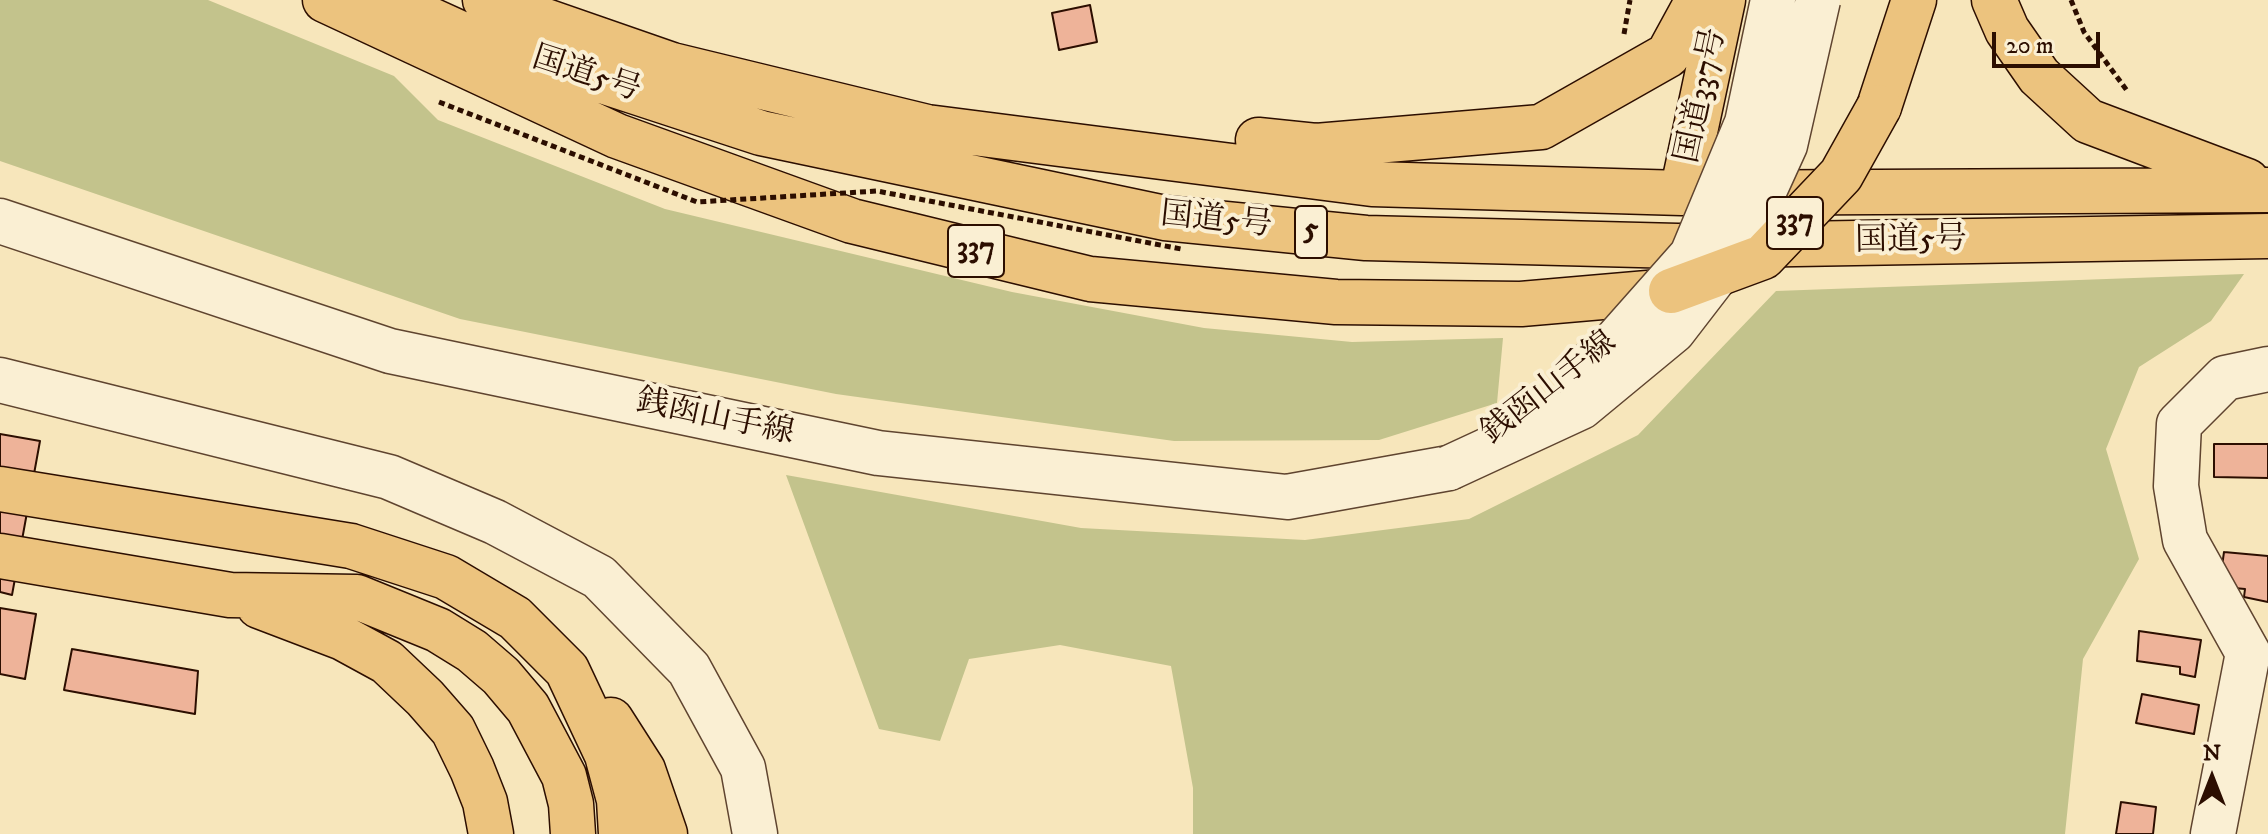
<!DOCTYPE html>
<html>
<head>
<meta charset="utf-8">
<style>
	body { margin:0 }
	#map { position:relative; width:2268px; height:834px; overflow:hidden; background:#f7e6bb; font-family:"IM FELL DW Pica",serif }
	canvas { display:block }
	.north { position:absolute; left:2172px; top:738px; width:80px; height:80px; -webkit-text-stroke:6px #faefd3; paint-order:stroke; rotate:0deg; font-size:22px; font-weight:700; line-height:32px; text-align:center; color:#2c0e00 }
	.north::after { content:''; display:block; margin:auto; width:28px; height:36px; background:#2c0e00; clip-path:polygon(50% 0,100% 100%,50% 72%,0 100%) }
	.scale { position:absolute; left:1992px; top:32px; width:108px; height:36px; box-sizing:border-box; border:4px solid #2c0e00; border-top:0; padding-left:10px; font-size:24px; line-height:28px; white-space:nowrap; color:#2c0e00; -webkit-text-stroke:6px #faefd3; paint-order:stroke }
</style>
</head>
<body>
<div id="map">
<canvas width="2268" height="834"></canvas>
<div class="north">N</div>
<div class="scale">20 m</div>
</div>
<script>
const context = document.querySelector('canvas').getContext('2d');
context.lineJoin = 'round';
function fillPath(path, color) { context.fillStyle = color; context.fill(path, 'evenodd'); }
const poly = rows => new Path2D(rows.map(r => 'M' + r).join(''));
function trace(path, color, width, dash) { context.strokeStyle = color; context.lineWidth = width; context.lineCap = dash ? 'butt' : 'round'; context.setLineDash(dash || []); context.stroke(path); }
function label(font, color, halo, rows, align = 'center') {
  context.font = font + ' "IM FELL DW Pica","Noto Serif JP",serif'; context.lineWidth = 8; context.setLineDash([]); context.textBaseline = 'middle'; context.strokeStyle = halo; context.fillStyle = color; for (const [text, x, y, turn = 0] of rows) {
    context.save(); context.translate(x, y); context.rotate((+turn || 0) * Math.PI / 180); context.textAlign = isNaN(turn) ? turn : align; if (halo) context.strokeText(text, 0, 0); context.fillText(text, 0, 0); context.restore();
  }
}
fillPath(poly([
	[0,0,208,0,394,76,438,120,665,209,1012,292,1204,328,1352,342,1503,338,1497,403,1379,440,1174,441,836,394,460,319,0,161],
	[2244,274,2211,321,2139,367,2106,449,2139,559,2083,659,2065,834,1193,834,1193,788,1171,666,1060,645,969,659,940,741,879,729,786,475,1081,528,1305,540,1469,519,1638,435,1776,291]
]), '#c3c38c');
const building = poly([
	[1090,5,1097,42,1059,50,1052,13,1090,5],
	[0,434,40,441,12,595,0,592,0,434],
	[2214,444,2268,444,2268,478,2214,477,2214,444],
	[2224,552,2268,556,2268,602,2244,597,2245,589,2234,588,2221,573,2224,552],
	[0,608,36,614,25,679,0,674,0,608],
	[2139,631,2201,640,2195,677,2180,674,2180,667,2137,661,2139,631],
	[72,649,198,671,195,714,64,690,72,649],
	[2142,694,2199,705,2194,734,2136,723,2142,694],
	[2121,802,2156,807,2153,834,2116,834,2121,802]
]);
fillPath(building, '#eeb399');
trace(building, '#2c0e00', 2);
const minor = poly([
	[0,221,390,351,878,453,1287,497,1449,468],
	[0,380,389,477,495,522,599,577,689,669,743,768,755,834],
	[2213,834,2248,653,2185,540,2176,486,2179,424,2225,378,2268,369]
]);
const highway = poly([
	[325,0,617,136,852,221,1090,279,1336,302,1521,304,1671,291],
	[387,0,468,37,761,133,1165,218,1366,238,1678,246,2268,236],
	[485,0,672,65,927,127,1372,184,1682,193,2268,190],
	[1994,0,2007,30,2039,76,2088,121,2247,181],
	[1879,107,1914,0],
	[1258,140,1316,146,1541,127,1668,55,1698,0],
	[1682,193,1723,0],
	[0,489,351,546,446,577,515,618,567,670,607,755,619,800,621,834],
	[0,556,230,595,357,597,438,630,472,651,501,676,528,708,564,776,571,804,573,834],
	[259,606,343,638,387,662,425,698,453,730,472,769,485,802,491,834],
	[611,720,643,770,665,834]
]);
trace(minor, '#5f442f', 47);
trace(highway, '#2c0e00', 47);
trace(poly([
	[2071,0,2084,32,2128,92],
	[1624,34,1630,0]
]), '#2c0e00', 5, [6, 4]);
trace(minor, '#faefd3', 44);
trace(highway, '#ecc37e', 44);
const minorBridge = poly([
	[1576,374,1607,351,1692,255,1747,123,1773,0],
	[1449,468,1581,407,1673,331,1740,244,1785,145,1818,0]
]);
const highwayBridge = poly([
	[1671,291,1763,257,1841,175,1879,107]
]);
trace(minorBridge, '#5f442f', 47, []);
trace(highwayBridge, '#2c0e00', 47, []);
trace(poly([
	[439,102,697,202,877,191,1181,249]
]), '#2c0e00', 5, [6, 4]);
trace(minorBridge, '#faefd3', 44);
trace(highwayBridge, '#ecc37e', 44);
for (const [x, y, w] of [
	[1795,223,56],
	[1311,232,32],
	[976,251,56]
]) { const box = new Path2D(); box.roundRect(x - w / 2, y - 26, w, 52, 6); context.fillStyle = '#faefd3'; context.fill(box); trace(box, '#2c0e00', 2); }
label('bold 30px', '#2c0e00', null, [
	["337",1795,223],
	["5",1311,232],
	["337",976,251]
]);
label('32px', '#2c0e00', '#faefd3', [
	["国道5号",586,76,18],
	["国道337号",1703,96,-78],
	["国道5号",1216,222,6],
	["国道5号",1911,242,-1],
	["銭函山手線",1550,389,-38],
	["銭函山手線",715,419,12]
]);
</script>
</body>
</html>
